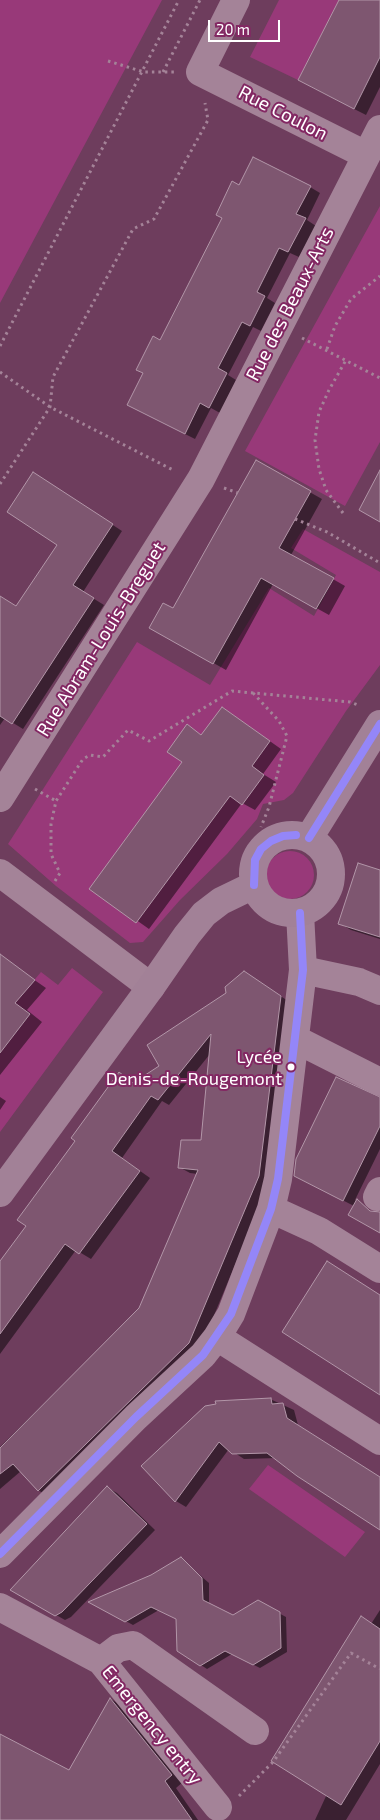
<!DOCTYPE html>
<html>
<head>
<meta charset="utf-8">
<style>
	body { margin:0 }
	#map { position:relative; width:380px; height:1820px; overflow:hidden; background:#6e3d5d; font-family:"Exo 2",sans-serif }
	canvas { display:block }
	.scale { position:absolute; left:208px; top:20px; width:72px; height:22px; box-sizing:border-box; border:2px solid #fff; border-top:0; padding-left:6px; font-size:15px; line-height:18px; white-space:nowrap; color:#fff; -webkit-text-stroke:4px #832863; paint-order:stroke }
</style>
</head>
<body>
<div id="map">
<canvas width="380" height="1820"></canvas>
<div class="scale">20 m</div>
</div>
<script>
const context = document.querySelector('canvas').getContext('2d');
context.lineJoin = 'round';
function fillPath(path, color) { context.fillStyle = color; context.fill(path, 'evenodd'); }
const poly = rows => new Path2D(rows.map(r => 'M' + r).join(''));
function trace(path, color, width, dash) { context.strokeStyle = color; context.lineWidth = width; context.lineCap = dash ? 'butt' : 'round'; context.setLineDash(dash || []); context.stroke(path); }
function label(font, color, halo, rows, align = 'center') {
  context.font = font + ' "Exo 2",sans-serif'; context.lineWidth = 4; context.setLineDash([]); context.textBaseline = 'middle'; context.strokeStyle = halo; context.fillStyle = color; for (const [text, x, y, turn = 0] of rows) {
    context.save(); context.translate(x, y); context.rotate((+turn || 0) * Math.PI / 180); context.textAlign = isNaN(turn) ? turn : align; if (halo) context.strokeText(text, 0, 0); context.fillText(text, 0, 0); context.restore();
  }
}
fillPath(poly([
	[0,0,162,0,0,303],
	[279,0,339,0,298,80,250,57],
	[380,206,380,442,345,506,245,451],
	[303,529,380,572,380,665,346,711,293,793,284,800,263,804,257,819,227,854,180,900,143,942,130,943,56,886,8,844,137,642,210,685,269,588,314,616,336,575,291,548],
	'266 875a24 24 0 1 1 48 0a24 24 0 1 1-48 0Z',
	[72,968,103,992,0,1132,0,1053,30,1014,15,1003,41,972,58,985],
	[268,1465,365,1532,345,1557,249,1489]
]), '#983979');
fillPath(poly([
	[340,0,380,0,380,87,366,115,311,87],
	[240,186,310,187,320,193,307,220,316,226,299,257,290,253,267,298,275,303,261,331,253,327,228,375,236,380,220,413,211,408,195,439,139,411,161,341],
	[256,462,322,499,291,555,345,586,329,615,273,584,226,670,151,628,173,610],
	[44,480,122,531,83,592,104,605,23,729,5,718,0,725,0,596,17,607,59,544],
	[223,708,281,749,263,774,276,782,255,810,242,803,149,929,91,888,183,762,187,726,203,736],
	[380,872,380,939,351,930,339,923],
	[7,961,46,988,27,1010,42,1022,0,1075,0,969],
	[255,979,291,1003,269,1183,200,1349,49,1497,38,1490,21,1471,0,1489,0,1447,140,1309,198,1174,190,1173,179,1167,202,1142,210,1054,169,1105,162,1101,122,1158,150,1178,91,1259,76,1250,0,1354,0,1264,27,1226,119,1074,134,1083,161,1067],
	[0,1097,6,1101,0,1110],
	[380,1097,380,1149,355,1200,371,1212,380,1213,380,1232,354,1206,305,1181],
	[270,1399,294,1410,298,1425,380,1478,380,1528,277,1458,244,1459,229,1449,186,1507,176,1501,142,1466],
	[108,1488,117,1493,155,1530,71,1617,65,1620,12,1590],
	[181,1559,209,1583,209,1604,233,1617,258,1602,286,1617,287,1652,260,1668,232,1654,207,1669,201,1665,178,1619,159,1610,133,1625,91,1602,152,1576],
	[380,1610,380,1764,346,1820,315,1820,327,1794,371,1624],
	[111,1699,122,1706,183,1782,176,1788,198,1820,0,1820,0,1735,69,1772]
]), '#0007');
const building = poly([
	[339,0,380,0,380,57,354,109,298,80,339,0],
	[253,157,311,186,296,214,306,218,288,252,279,248,257,292,265,296,250,326,242,322,218,368,227,373,209,408,200,403,185,434,127,405,143,373,136,370,153,336,160,340,222,218,216,215,232,181,239,185,253,157],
	[256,460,311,491,279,548,334,578,316,609,261,578,213,664,149,628,163,603,173,608,256,460],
	[380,470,380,522,359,510,380,470],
	[33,472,113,524,73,585,94,598,12,724,0,716,0,596,16,606,57,545,7,512,33,472],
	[222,707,270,741,252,766,264,775,242,805,230,796,136,923,89,889,182,762,167,752,187,724,201,735,222,707],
	[358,863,380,870,380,937,338,924,358,863],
	[0,954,35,980,15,1003,30,1014,0,1053,0,954],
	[244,971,281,996,259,1176,189,1343,38,1491,13,1464,0,1474,0,1448,139,1308,198,1170,178,1168,181,1140,201,1140,211,1034,158,1100,151,1096,112,1151,140,1171,79,1254,65,1244,0,1334,0,1261,26,1226,17,1220,75,1141,71,1138,119,1072,133,1083,159,1066,147,1045,226,993,225,987,244,971],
	[336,1077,380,1097,380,1126,343,1201,294,1176,296,1159,336,1077],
	[357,1199,370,1211,380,1212,380,1233,348,1215,357,1199],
	[327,1261,380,1295,380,1395,282,1332,327,1261],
	[271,1398,272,1404,283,1403,287,1418,380,1477,380,1530,297,1476,267,1453,232,1454,219,1442,175,1502,141,1466,205,1406,216,1404,215,1401,271,1398],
	[107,1486,147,1524,62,1612,55,1616,10,1590,107,1486],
	[181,1557,202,1578,203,1600,233,1615,258,1600,280,1612,281,1648,253,1665,225,1651,200,1666,177,1651,176,1619,151,1607,125,1622,88,1602,151,1575,181,1557],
	[361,1616,380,1629,380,1741,341,1805,271,1761,361,1616],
	[110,1698,172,1775,165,1781,192,1820,0,1820,0,1734,69,1770,110,1698]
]);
fillPath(building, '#7e5670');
trace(building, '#b296a8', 1);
trace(poly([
	[108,61,144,72,176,72],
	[163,72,200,0],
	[302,338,380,378],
	[0,346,179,0],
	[327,349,335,326,351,299,380,276],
	[0,372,50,407,175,471],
	[0,484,50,407,53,377,133,229,154,219,208,120,205,103],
	[224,488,238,493],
	[343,513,326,490,319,469,315,440,319,412,329,390,346,360],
	[295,519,327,532,380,563],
	[253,693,279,721,287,736,269,807,261,827],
	[35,789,56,801],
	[55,881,60,873,51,854,51,824,56,801,83,759,90,755,103,757,128,730,149,741,232,691,350,702,358,705],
	[239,1796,273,1762,351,1653,380,1669]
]), '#a48398', 3, [2.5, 4]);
trace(poly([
	[236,0,200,72,366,155],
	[0,798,201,479,380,129],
	[0,873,151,987],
	[303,970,359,982,380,991],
	[295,1039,380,1082],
	[377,1197,380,1191],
	[271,1209,319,1231,380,1269],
	[217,1337,380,1441],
	[0,1554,136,1417,203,1355,217,1337,231,1314,271,1209,278,1179,303,970,300,913],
	[0,1607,101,1661,218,1807],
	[101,1661,118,1648,133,1645,255,1731]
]), '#a48398', 28);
trace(poly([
	'253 874a39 39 0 1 1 78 0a39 39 0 1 1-78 0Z',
	[309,838,380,724],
	[0,1193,151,987,187,935,204,914,221,901,254,885]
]), '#a28197', 28);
trace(poly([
	[309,838,380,724],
	[254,885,255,860,261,849,271,841,283,836,296,835],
	[0,1554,136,1417,203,1355,231,1314,271,1209,278,1179,303,970,300,913]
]), '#9486f8', 8);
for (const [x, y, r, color] of [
	[291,1067,4.5,"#fff"]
]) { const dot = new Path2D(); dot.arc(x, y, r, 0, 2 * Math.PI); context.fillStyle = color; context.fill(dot); trace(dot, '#832863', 2); }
label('18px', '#fff', '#832863', [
	["Lycée",282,1057],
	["Denis-de-Rougemont",282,1079]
], 'right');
label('19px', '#fff', '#832863', [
	["Rue Coulon",283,113,27],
	["Rue des Beaux-Arts",290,304,-63],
	["Rue Abram-Louis-Breguet",101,639,-58],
	["Emergency entry",152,1725,51]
]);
</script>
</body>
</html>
